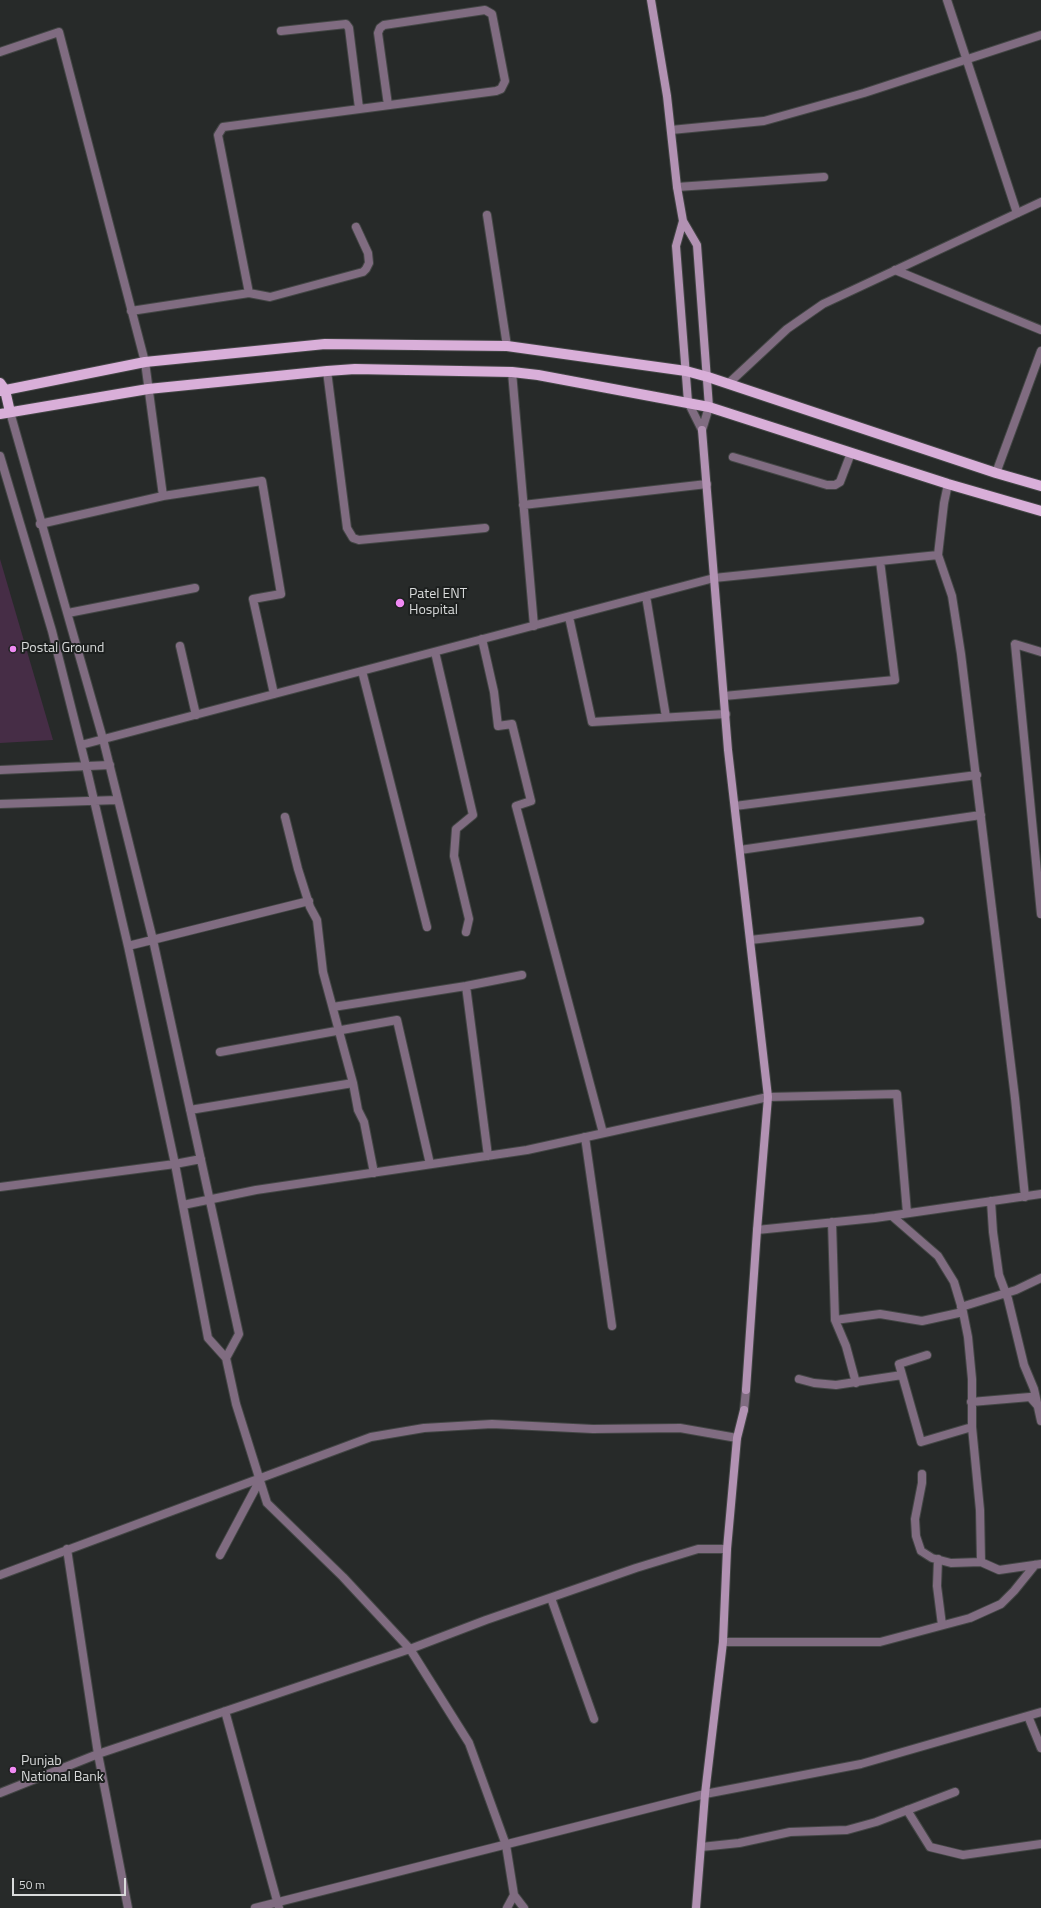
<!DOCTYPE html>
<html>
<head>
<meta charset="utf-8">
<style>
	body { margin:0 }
	#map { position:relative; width:1041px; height:1908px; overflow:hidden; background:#272a29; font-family:"Titillium Web",sans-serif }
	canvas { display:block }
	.scale { position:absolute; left:12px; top:1878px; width:114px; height:18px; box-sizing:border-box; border:2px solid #d9dbdb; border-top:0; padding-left:5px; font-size:12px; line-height:14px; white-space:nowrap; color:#d9dbdb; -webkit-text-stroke:3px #1d201f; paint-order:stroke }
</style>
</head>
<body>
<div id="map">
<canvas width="1041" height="1908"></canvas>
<div class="scale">50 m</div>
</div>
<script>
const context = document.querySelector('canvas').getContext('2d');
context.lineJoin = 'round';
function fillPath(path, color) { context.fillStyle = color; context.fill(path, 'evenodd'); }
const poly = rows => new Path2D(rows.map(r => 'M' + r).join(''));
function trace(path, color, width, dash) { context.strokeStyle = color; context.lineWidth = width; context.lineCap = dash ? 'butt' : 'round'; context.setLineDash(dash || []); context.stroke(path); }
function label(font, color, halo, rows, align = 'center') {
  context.font = font + ' "Titillium Web",sans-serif'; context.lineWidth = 4; context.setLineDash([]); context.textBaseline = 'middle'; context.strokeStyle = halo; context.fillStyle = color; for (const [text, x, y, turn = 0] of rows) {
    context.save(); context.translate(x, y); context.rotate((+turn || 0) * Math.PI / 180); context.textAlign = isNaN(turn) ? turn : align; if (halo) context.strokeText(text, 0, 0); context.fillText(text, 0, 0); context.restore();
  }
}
fillPath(poly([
	[0,559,53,740,0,743]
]), '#462d46');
const service = poly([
	[281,31,346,24,349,28,359,108],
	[0,52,59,32,145,362],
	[677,187,824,177],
	[487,215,507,346],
	[249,293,270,297,363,272,366,269,369,263,368,253,356,227],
	[131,311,249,293,218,135,223,127,496,91,501,89,505,81,492,14,485,10,384,25,380,28,378,33,388,105],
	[327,371,347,528,353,538,359,540,485,528],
	[733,457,827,485,835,485,840,482,851,453],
	[585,1137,612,1326]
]);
const minor = poly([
	[947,0,1017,213],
	[671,130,764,121,864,93,1041,35],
	[895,270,1041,330],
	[145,362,163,496],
	[512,372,534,626],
	[10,412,103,739,153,940,239,1334,226,1358],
	[0,456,52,631,86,766,128,946,175,1164,208,1338,226,1358,236,1404,267,1503,343,1577,410,1649,469,1743,506,1845,514,1895,507,1908],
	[996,473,1041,351],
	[948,484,944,503,938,555,952,596,961,654,1015,1098,1025,1197],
	[523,505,707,484],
	[40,524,163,496,262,481,281,594,253,599,274,694],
	[646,596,666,717],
	[68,613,195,588],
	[569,617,592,722,726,714],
	[482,639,494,692,498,726,512,724,531,801,516,806,603,1133],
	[180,646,196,715],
	[435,652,473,815,456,829,454,856,469,919,466,932],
	[1041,652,1015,644,1041,914],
	[362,671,427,927],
	[724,696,895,680,880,561],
	[81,745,714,578,938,555],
	[0,770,110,765],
	[0,804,117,800],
	[735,806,977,775],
	[285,817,298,869,310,907,317,920,323,972,353,1083,358,1110,364,1122,374,1173],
	[740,850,981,815],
	[750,940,920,921],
	[128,946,309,901],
	[466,986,488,1156],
	[333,1007,466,986,522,975],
	[220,1052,397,1020,430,1164],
	[190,1110,353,1083],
	[0,1187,175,1164,201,1159],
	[991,1201,993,1232,999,1275,1008,1299,1024,1365,1034,1389,1041,1421],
	[183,1205,256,1190,527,1150,768,1097,897,1094,907,1213],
	[892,1216,938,1256,954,1282,963,1312,968,1337,972,1379,972,1427,980,1510,981,1562],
	[832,1222,835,1320,846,1346,856,1383],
	[757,1230,875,1218,1041,1194],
	[961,1307,1016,1290,1041,1278],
	[835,1320,880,1314,922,1321,963,1312],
	[927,1355,899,1364,921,1442,972,1427],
	[799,1379,814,1383,836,1385,902,1375],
	[971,1402,1030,1397,1037,1405],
	[922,1474,922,1483,915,1519,916,1536,921,1551,932,1558,951,1563,981,1562,999,1570,1041,1564],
	[67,1549,98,1754,128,1908],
	[220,1555,261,1478],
	[938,1559,937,1586,942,1625],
	[0,1575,371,1437,424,1428,492,1424,593,1429,680,1428,737,1438],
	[551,1598,594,1719],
	[723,1642,880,1642,970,1618,1001,1604,1014,1591,1035,1565],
	[225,1711,279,1908],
	[0,1793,98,1754,410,1649,486,1620,636,1568,698,1549,727,1549],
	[907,1810,930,1847,963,1855,1041,1844],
	[701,1847,739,1843,790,1832,847,1830,876,1822,955,1792],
	[514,1895,524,1908]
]);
const tertiary = poly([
	[729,383,787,329,823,304,1041,202],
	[688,402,702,430],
	[702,430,709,407],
	[744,1410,746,1390],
	[1028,1716,1041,1748],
	[255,1908,705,1794,861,1764,1041,1712]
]);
const secondary = poly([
	[651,0,667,96,677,187,683,221,697,245,709,407],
	[683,221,676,246,688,402],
	[702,430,728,750,768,1097,757,1230,746,1390],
	[696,1908,705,1794,723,1642,727,1549,737,1438,744,1410]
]);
const primary = poly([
	[0,383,5,390,10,412],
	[0,391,145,362,325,344,507,346,686,371,708,377,996,473,1041,486],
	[0,414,148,389,327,371,355,369,512,372,538,375,709,407,948,484,1041,511]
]);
trace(service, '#434645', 10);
trace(minor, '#434645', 10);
trace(tertiary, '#434645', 10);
trace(secondary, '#434645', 10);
trace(primary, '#434645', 12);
trace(service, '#806c81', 8);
trace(minor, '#806c81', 8);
trace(tertiary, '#806c81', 8);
trace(secondary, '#b292b3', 8);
trace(primary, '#d9afd9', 10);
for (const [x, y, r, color] of [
	[400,603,5,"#f18af4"],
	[13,649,4,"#f18af4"],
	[13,1770,4,"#f18af4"]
]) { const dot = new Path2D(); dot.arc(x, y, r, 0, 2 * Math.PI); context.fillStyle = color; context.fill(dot); trace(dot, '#1d201f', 1.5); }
label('14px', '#d9dbdb', '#1d201f', [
	["Patel ENT",409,595],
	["Hospital",409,611],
	["Postal Ground",21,649],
	["Punjab",21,1762],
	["National Bank",21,1778]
], 'left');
</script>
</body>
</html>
